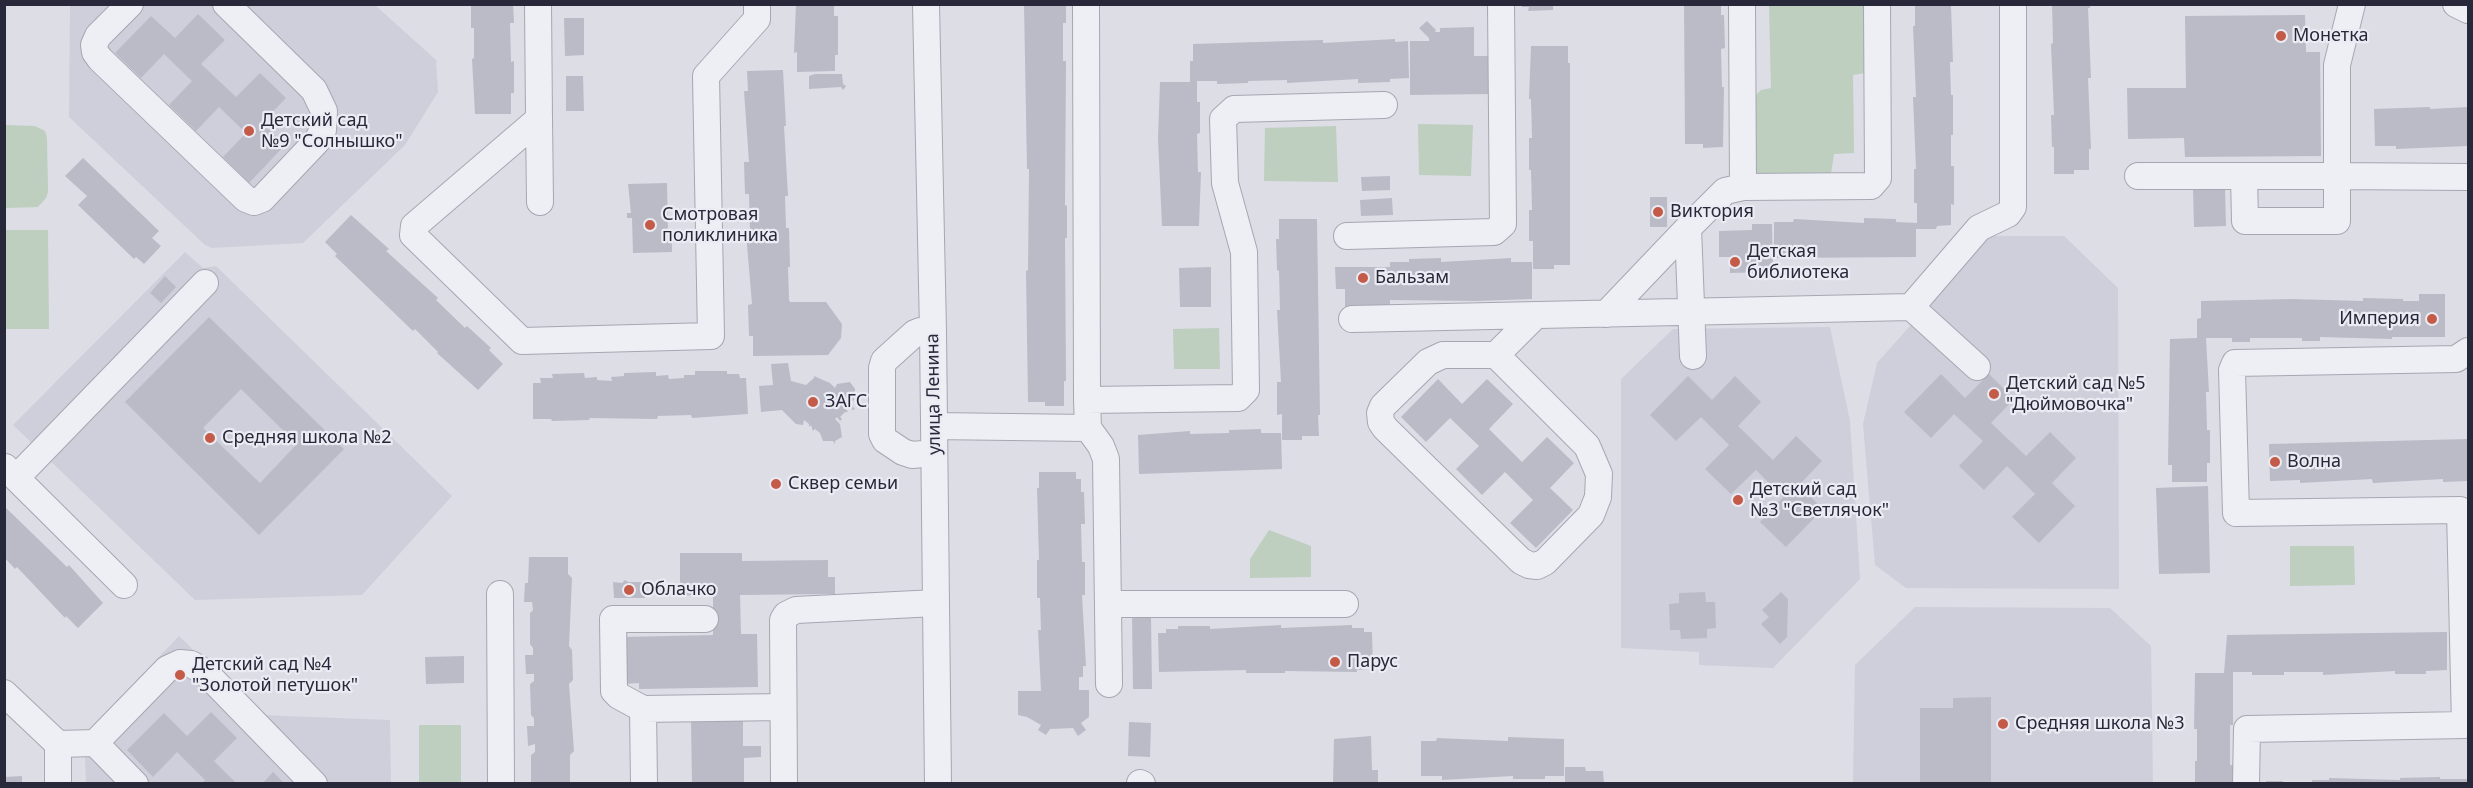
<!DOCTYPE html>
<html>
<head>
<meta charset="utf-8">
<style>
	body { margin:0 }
	#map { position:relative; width:2473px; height:788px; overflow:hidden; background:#dcdde5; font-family:"Noto Sans",sans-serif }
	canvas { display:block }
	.frame { position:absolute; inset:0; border:6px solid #27283a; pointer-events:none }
</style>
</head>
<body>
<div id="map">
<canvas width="2473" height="788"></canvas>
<div class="frame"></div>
</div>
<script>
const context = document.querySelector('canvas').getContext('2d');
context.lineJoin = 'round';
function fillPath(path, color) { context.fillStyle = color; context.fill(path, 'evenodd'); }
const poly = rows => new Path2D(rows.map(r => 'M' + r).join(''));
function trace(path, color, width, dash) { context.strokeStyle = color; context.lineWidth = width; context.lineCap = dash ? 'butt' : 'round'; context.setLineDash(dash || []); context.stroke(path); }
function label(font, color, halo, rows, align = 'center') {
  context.font = font + ' "Noto Sans",sans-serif'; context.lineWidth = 4.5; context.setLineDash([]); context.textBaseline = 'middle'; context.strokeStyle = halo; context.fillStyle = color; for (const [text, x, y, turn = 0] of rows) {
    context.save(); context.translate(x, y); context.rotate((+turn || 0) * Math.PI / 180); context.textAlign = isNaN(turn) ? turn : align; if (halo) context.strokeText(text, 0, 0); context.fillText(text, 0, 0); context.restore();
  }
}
fillPath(poly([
	[70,5,375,5,436,60,438,92,405,145,303,243,212,248,205,245,69,117],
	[1990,236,2064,236,2118,288,2119,589,1906,588,1875,565,1863,424,1877,363],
	[185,252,203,268,216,266,452,496,362,595,195,600,13,425],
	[1830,327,1850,421,1860,579,1773,668,1699,665,1699,652,1621,648,1621,379,1673,329],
	[1915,607,2110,608,2151,646,2153,783,1853,784,1855,665],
	[179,636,260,715,390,720,391,783,86,783,84,736]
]), '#cecfda');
fillPath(poly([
	[1769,5,1868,5,1865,73,1853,75,1854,153,1834,154,1831,174,1758,176,1755,167,1755,96,1761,90,1771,88],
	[1418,124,1473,125,1471,176,1419,175],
	[5,125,35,126,45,131,47,138,48,192,46,198,38,207,5,208],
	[1336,126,1338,182,1264,181,1265,128],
	[4,230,48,230,49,329,5,329],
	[1219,328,1220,369,1174,369,1173,329],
	[1269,530,1311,546,1311,577,1250,578,1250,559],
	[2290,546,2354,546,2355,585,2290,586],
	[419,725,461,725,461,783,419,783]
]), '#becebf');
fillPath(poly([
	[471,4,513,4,514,23,510,23,511,62,514,61,514,93,511,93,511,114,475,114,472,59,474,58,474,28,471,28],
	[796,4,834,4,834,16,838,16,838,55,835,55,835,71,797,72,797,52,794,53],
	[1522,4,1553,4,1553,10,1528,11,1529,7,1522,7],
	[1684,4,1721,4,1721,15,1724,15,1725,48,1721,49,1722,87,1724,87,1723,147,1703,148,1703,144,1685,144],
	[2052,4,2090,4,2090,8,2088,8,2091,78,2088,78,2091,149,2089,149,2089,170,2074,170,2074,174,2054,174,2054,147,2052,147,2051,115,2054,115,2051,44,2053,43],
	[1024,5,1066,5,1066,23,1063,23,1063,61,1066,61,1065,205,1067,206,1067,238,1065,238,1066,381,1064,381,1064,406,1045,406,1045,402,1028,402,1026,271,1028,270,1029,169,1027,169],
	[1915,6,1951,6,1953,62,1950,62,1951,95,1953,95,1953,135,1951,135,1951,166,1954,166,1954,205,1951,204,1951,225,1937,226,1936,229,1916,229,1916,257,1774,258,1774,222,1793,222,1794,219,1864,223,1864,218,1896,219,1896,222,1917,223,1917,203,1914,203,1914,169,1916,169,1913,97,1916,97,1913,26,1915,26],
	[198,14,225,40,201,64,236,97,260,73,286,98,262,123,285,145,249,183,223,157,246,133,219,107,196,131,169,105,192,81,164,54,141,78,115,53,151,16,175,38],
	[2305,15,2306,52,2320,52,2321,156,2185,157,2184,138,2128,139,2127,88,2186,88,2185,16],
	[564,18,584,18,584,55,565,56],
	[1427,21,1436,30,1435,32,1440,32,1440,28,1474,27,1474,56,1492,56,1491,94,1410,95,1410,41,1429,41,1429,38,1419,28],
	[1395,39,1395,42,1408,41,1409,78,1390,79,1390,82,1358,83,1358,79,1287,83,1287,80,1248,81,1248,83,1217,84,1217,81,1197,81,1197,102,1200,102,1200,133,1197,134,1198,172,1201,172,1199,226,1162,226,1158,139,1160,82,1190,82,1190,61,1193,61,1193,44,1323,40,1323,43],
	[1531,46,1568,46,1568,63,1570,63,1570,265,1554,265,1554,269,1533,269,1533,241,1529,241,1529,210,1532,210,1531,170,1529,170,1529,138,1532,138,1531,99,1529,99],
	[783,70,786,126,784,126,788,196,785,196,786,228,789,228,790,267,788,267,789,300,790,302,826,302,842,324,841,338,828,355,753,356,753,336,749,336,748,305,752,304,746,233,750,233,749,194,745,194,744,162,749,162,744,91,748,91,747,71],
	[815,74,842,74,843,84,846,86,843,90,841,87,809,89,809,76],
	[566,76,583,76,584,111,566,111],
	[2430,107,2430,109,2468,107,2468,146,2396,149,2396,146,2375,146,2374,109],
	[83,158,159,231,152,238,161,246,144,264,136,257,134,259,78,205,87,196,65,176],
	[1390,176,1390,190,1362,191,1361,177],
	[667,183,668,232,672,232,672,252,633,253,632,218,627,218,627,213,631,213,628,184],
	[2193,189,2225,189,2226,226,2194,227],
	[1650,197,1667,197,1667,227,1650,227],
	[1392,198,1393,215,1361,216,1360,200],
	[351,215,389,249,386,251,438,298,436,300,465,328,467,326,491,348,489,350,503,364,478,390,437,353,438,352,415,329,413,331,335,256,337,254,325,242],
	[1279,219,1317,219,1320,415,1318,415,1319,436,1302,436,1302,440,1282,440,1282,414,1277,415,1277,382,1281,382,1277,310,1280,310,1279,271,1277,270,1276,239,1279,239],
	[1752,224,1772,224,1773,272,1730,273,1730,257,1719,257,1719,231,1752,230],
	[1441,258,1441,262,1511,258,1511,262,1532,262,1532,299,1476,301,1390,300,1390,308,1345,308,1345,289,1336,289,1335,267,1390,267,1390,262,1409,262,1409,259],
	[1211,267,1211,307,1180,307,1179,268],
	[165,276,176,287,161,303,150,293],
	[2419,294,2445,294,2445,337,2392,337,2392,339,2320,337,2320,341,2302,341,2302,338,2250,338,2250,342,2232,342,2232,338,2206,338,2209,392,2206,392,2207,430,2210,430,2210,463,2207,463,2207,482,2172,482,2172,465,2168,465,2170,339,2197,338,2197,319,2201,318,2201,301,2292,299,2363,301,2363,298,2403,299,2403,301,2419,301],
	[209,317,344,449,259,535,125,402],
	[241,389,297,444,260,483,203,428],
	[788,363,791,381,806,385,814,378,814,376,830,383,835,388,837,384,850,382,855,389,854,400,850,403,855,409,853,410,848,407,846,409,848,412,845,412,840,417,842,419,840,421,837,417,835,419,840,424,842,437,835,441,835,444,833,441,823,441,820,433,815,429,813,431,811,425,809,427,809,424,804,420,803,425,796,424,782,410,761,412,759,386,773,385,771,364],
	[695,371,727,371,727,374,739,374,740,378,746,378,748,414,692,418,691,415,658,416,657,419,590,418,589,420,552,421,551,419,533,419,533,383,541,383,540,378,553,378,552,374,584,373,585,378,597,377,597,380,612,381,611,377,624,376,624,373,656,372,656,376,668,375,669,379,684,378,684,375,695,375],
	[1941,374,1965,398,1989,374,2014,399,1991,423,2026,456,2050,432,2076,458,2052,483,2075,506,2039,543,2012,517,2035,494,2007,466,1984,490,1959,466,1983,441,1954,414,1931,438,1904,412],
	[1688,376,1712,400,1735,376,1761,402,1738,426,1773,460,1796,436,1822,461,1799,485,1823,509,1786,547,1760,522,1783,497,1756,470,1731,494,1705,469,1729,445,1701,417,1676,441,1650,415],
	[1438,379,1462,404,1487,379,1513,404,1489,429,1522,462,1547,437,1574,463,1550,488,1573,510,1536,548,1510,523,1533,500,1505,472,1482,495,1456,469,1479,446,1450,418,1426,442,1401,417],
	[1261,429,1261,433,1281,433,1282,469,1139,474,1138,435,1190,431,1190,434,1229,433,1229,430],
	[2468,439,2468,481,2443,482,2443,479,2373,483,2372,479,2300,483,2300,480,2270,481,2269,444],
	[1039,472,1076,472,1076,479,1081,479,1081,492,1084,492,1085,524,1081,524,1082,562,1085,562,1085,595,1082,595,1086,666,1083,666,1083,677,1079,677,1079,690,1089,690,1089,717,1081,723,1086,730,1078,736,1073,728,1050,729,1046,735,1038,730,1041,725,1027,717,1018,715,1018,691,1041,691,1038,630,1041,630,1040,598,1037,598,1037,560,1039,560,1037,488,1039,488],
	[2208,486,2210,573,2159,574,2156,488],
	[4,506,67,567,69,565,103,603,78,628,66,616,65,618,17,567,15,569,4,557],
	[680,553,742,553,742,561,828,560,828,577,835,577,835,594,740,595,741,634,757,634,758,687,639,689,639,683,624,684,623,637,713,635,713,596,726,596,680,595],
	[529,557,568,557,568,574,572,578,569,646,572,650,573,680,569,684,574,751,570,755,570,784,531,784,531,755,535,752,535,744,528,746,527,726,534,726,534,718,531,715,530,684,534,681,534,674,526,674,525,655,533,655,533,648,530,644,530,613,533,610,532,602,524,602,525,583,528,583],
	[625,580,628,582,645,582,645,598,614,598,613,582,622,583],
	[1705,592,1706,602,1715,602,1716,628,1707,629,1707,638,1681,639,1680,630,1670,630,1669,604,1679,603,1679,593],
	[1781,592,1788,599,1787,637,1780,644,1761,624,1769,617,1762,610],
	[1132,615,1151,615,1152,689,1133,689],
	[1281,625,1281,628,1352,625,1352,628,1364,628,1364,632,1372,632,1373,669,1357,670,1357,672,1285,671,1285,673,1246,673,1246,670,1159,672,1158,633,1166,633,1166,629,1178,629,1178,626,1210,626,1210,629],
	[2447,632,2447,670,2426,671,2426,674,2395,674,2395,671,2323,675,2323,672,2284,672,2284,675,2252,675,2252,672,2233,672,2233,725,2230,725,2230,765,2234,765,2234,784,2195,784,2195,761,2197,761,2197,729,2194,729,2195,673,2224,673,2227,635],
	[464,656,464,683,426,684,425,657],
	[1991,697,1991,784,1920,784,1920,708,1953,708,1953,698],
	[211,712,237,738,214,761,237,784,201,784,205,780,177,752,153,777,127,750,164,713,187,736],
	[691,720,743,720,743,746,761,746,761,757,744,758,744,784,692,784],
	[1129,722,1151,723,1150,757,1128,756],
	[1371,736,1372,770,1378,770,1378,784,1333,784,1334,739],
	[1508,737,1564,739,1564,776,1545,776,1545,779,1513,779,1513,776,1442,780,1442,776,1421,776,1421,741,1436,741,1437,738,1508,741],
	[1565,767,1585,767,1586,771,1603,771,1604,784,1565,784],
	[273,772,285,784,262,784],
	[22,776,22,784,4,784,4,777],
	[2440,777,2440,779,2468,779,2468,784,2312,784,2312,780,2329,780,2329,778,2400,780,2400,778],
	[2266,781,2283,781,2283,784,2266,784]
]), '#babbc7');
const minor = poly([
	[130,4,98,36,94,45,95,52,100,59,246,199,254,202,262,199,317,141,323,130,324,111,314,90,226,4],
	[538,4,539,119,414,226,413,235,522,341,711,336,706,76,757,19,757,4],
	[926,4,933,331,938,784],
	[1086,4,1087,400,1088,428,1101,446,1106,459,1109,684],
	[1742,4,1743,187,1871,186,1878,178,1877,4],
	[2352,4,2337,65,2337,176,2468,177],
	[2456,4,2468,10],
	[539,119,540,202],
	[2138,176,2244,176,2245,221,2337,221,2337,176,2244,176],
	[1347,236,1494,232,1503,224,1501,4],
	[1911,307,1979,228,2008,214,2013,207,2013,4],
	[1606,314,1688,228],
	[1352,319,1911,307,1977,367],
	[933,331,920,331,915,333,884,361,882,368,882,434,885,440,903,452,912,455,934,453],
	[1496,355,1587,446,1599,474,1598,497,1591,515,1545,562,1537,566,1529,565,1521,561,1385,428,1381,422,1380,413,1383,406,1428,362,1443,355,1496,355,1536,315],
	[1693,356,1688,228,1725,191,1743,187],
	[1087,400,1238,398,1246,390,1244,252,1225,183,1223,119,1234,109,1384,105],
	[934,426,1088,428],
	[5,467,124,585],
	[16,478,205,283],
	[500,594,501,784],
	[1108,604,1345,604],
	[4,693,58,744,58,784],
	[643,709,619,696,614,691,613,619,705,619],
	[95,743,135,784],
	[58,744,95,743,167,669,180,663,191,664,206,673,314,784],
	[1140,783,1142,784],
	[644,784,643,709,783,707],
	[784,784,783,620,786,615,796,610,936,603],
	[2246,784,2247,729,2465,725,2460,510,2236,513,2232,370,2235,363,2456,359,2468,351]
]);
trace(minor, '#a6a7b2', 28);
trace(minor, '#eeeff4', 26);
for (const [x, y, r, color] of [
	[2281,36,6,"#c35b48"],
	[249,131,6,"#c35b48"],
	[1658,212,6,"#c35b48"],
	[650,225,6,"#c35b48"],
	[1735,262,6,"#c35b48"],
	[1363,278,6,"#c35b48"],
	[2432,319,6,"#c35b48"],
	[1994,394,6,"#c35b48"],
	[813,402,6,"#c35b48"],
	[210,438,6,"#c35b48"],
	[2275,462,6,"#c35b48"],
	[776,484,6,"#c35b48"],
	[1738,500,6,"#c35b48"],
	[629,590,6,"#c35b48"],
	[1335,662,6,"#c35b48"],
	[180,675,6,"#c35b48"],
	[2003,724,6,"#c35b48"]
]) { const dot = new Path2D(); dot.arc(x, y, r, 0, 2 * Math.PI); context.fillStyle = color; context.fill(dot); trace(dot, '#ebecf3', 2); }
label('18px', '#27283a', '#ebecf3', [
	["Монетка",2293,36],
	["Детский сад",261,121],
	["№9 \"Солнышко\"",261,142],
	["Виктория",1670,212],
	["Смотровая",662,215],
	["поликлиника",662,236],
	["Детская",1747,252],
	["библиотека",1747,273],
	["Бальзам",1375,278],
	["Империя",2420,319,"right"],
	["Детский сад №5",2006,384],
	["\"Дюймовочка\"",2006,405],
	["ЗАГС",825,402],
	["Средняя школа №2",222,438],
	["Волна",2287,462],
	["Сквер семьи",788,484],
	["Детский сад",1750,490],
	["№3 \"Светлячок\"",1750,511],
	["Облачко",641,590],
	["Парус",1347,662],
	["Детский сад №4",192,665],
	["\"Золотой петушок\"",192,686],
	["Средняя школа №3",2015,724]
], 'left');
label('18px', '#27283a', '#ebecf3', [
	["улица Ленина",934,394,-91]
]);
</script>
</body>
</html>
